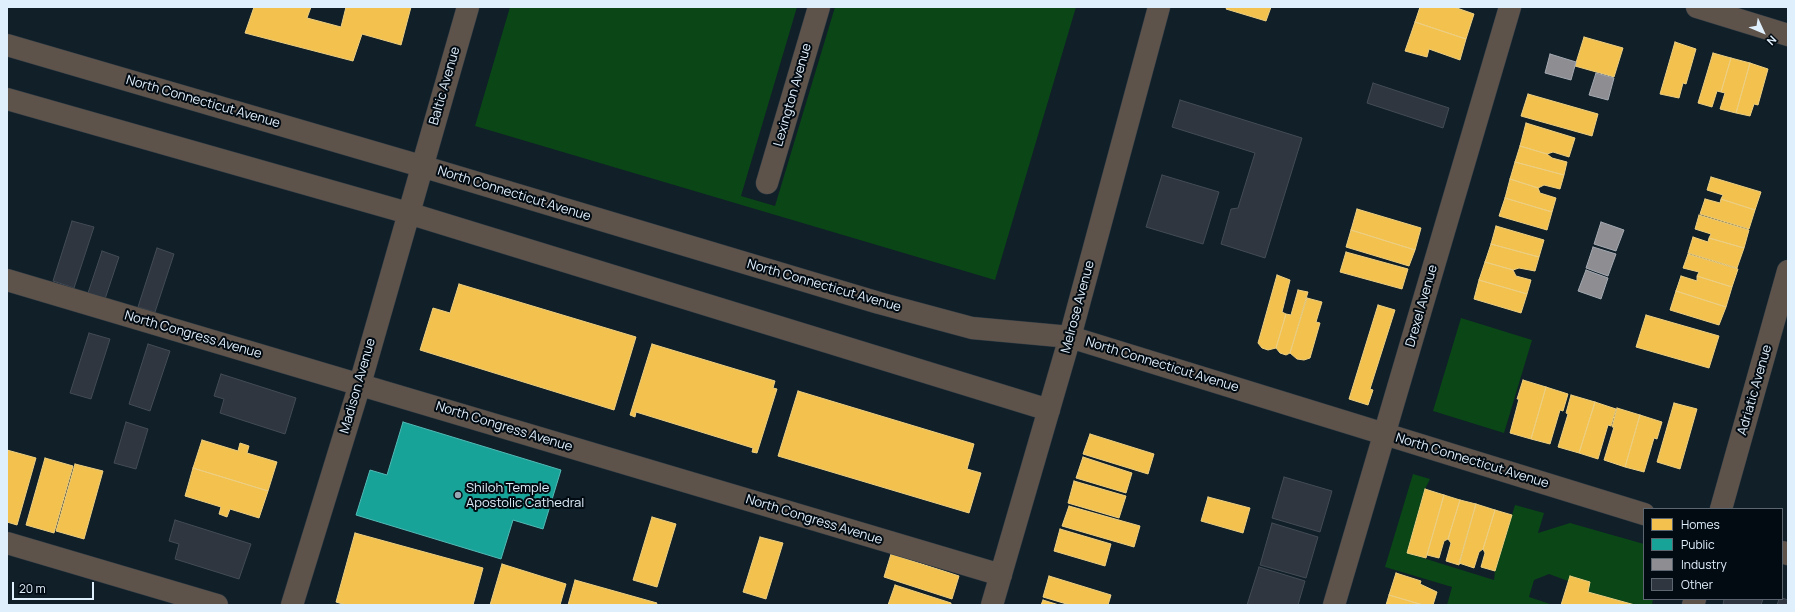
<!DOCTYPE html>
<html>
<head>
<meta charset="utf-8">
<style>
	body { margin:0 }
	#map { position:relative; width:1795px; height:612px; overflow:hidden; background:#101f28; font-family:Manrope,sans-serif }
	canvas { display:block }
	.frame { position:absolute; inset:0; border:8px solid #e0effc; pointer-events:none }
	.legend { position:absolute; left:1643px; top:508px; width:140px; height:92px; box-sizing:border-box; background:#020a12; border:1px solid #5b6670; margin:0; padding:5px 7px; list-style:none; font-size:12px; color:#e0effc }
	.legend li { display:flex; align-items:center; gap:8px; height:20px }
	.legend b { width:20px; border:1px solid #5b6670 }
	.north { position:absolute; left:1743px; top:12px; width:40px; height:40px; -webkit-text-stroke:3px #020a12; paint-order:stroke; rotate:134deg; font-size:11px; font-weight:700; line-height:16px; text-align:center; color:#e0effc }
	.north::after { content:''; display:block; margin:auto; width:14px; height:18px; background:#e0effc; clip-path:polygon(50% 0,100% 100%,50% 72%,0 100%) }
	.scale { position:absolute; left:12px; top:582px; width:82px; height:18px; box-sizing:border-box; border:2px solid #e0effc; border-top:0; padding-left:5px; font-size:12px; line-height:14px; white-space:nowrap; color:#e0effc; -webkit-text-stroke:3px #020a12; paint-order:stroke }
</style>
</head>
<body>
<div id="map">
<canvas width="1795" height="612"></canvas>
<div class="frame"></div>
<ul class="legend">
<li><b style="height:11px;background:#f2c14e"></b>Homes</li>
<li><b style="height:11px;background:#17a398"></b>Public</li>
<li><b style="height:11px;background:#8d8d92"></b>Industry</li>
<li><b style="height:11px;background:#2f3640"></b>Other</li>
</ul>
<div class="north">N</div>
<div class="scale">20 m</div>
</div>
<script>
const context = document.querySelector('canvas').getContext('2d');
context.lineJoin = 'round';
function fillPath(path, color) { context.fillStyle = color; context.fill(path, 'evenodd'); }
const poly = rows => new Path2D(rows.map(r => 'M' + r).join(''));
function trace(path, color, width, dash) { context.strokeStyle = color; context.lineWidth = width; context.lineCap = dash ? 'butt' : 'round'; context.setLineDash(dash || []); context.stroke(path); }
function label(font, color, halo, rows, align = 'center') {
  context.font = font + ' Manrope,sans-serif'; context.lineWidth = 4; context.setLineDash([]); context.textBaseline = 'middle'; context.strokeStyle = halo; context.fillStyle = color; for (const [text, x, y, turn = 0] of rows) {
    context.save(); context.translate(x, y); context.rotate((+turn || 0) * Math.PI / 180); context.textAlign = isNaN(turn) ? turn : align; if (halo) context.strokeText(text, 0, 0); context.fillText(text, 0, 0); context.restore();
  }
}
fillPath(poly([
	[510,7,797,7,741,196,775,206,835,7,1076,7,995,280,475,126],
	[1461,318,1532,340,1504,433,1433,411],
	[1413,474,1430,479,1425,489,1407,553,1494,580,1495,571,1515,505,1544,513,1538,533,1570,523,1644,544,1644,599,1653,599,1652,605,1635,605,1588,592,1590,582,1570,577,1568,581,1549,574,1534,580,1529,597,1553,605,1447,605,1452,587,1385,567]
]), '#0b4617');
const homes = poly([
	[254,7,311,7,307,18,341,27,346,7,411,7,401,45,362,34,353,61,245,33,254,7],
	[1227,7,1271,7,1266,21,1226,9,1227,7],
	[1420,7,1454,7,1474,14,1466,39,1415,22,1420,7],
	[1415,22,1466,39,1460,60,1429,49,1427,57,1405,51,1415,22],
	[1584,37,1623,48,1614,77,1575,66,1584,37],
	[1675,42,1696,49,1686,84,1683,83,1679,98,1660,94,1675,42],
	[1713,53,1731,58,1721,92,1717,91,1712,107,1698,103,1713,53],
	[1731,58,1750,63,1736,113,1720,109,1725,93,1721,92,1731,58],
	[1750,63,1768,69,1758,105,1754,104,1750,116,1736,113,1750,63],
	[1528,94,1598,114,1592,136,1521,116,1528,94],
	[1526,123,1575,138,1569,157,1553,152,1547,154,1520,146,1526,123],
	[1520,146,1547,154,1552,158,1567,162,1564,175,1515,162,1520,146],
	[1515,162,1564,175,1560,189,1544,185,1538,188,1510,179,1515,162],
	[1711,177,1761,192,1755,210,1721,199,1723,195,1707,190,1711,177],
	[1510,179,1538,188,1540,193,1556,198,1552,212,1505,198,1510,179],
	[1505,198,1552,212,1547,230,1499,216,1505,198],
	[1705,199,1720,203,1721,199,1755,210,1749,229,1700,214,1705,199],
	[1357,209,1421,228,1415,250,1351,230,1357,209],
	[1699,215,1749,230,1744,248,1709,238,1711,234,1695,229,1699,215],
	[1496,226,1544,240,1539,257,1491,244,1496,226],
	[1351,230,1415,250,1409,266,1346,247,1351,230],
	[1693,237,1708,242,1709,238,1744,248,1737,268,1688,253,1693,237],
	[1491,244,1539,257,1535,271,1519,268,1513,270,1485,262,1491,244],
	[1346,252,1408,269,1402,289,1340,272,1346,252],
	[1688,254,1738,269,1732,287,1697,276,1699,272,1683,268,1688,254],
	[1485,262,1513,270,1516,276,1531,280,1527,294,1479,280,1485,262],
	[1277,275,1290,280,1282,312,1286,314,1276,348,1268,350,1262,348,1258,343,1277,275],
	[1681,276,1697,281,1697,276,1732,287,1726,307,1676,291,1681,276],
	[1479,280,1527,294,1521,313,1474,299,1479,280],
	[459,284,636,337,614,410,420,350,433,308,450,313,459,284],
	[1298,290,1308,292,1290,353,1286,355,1280,353,1276,348,1286,314,1291,315,1298,290],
	[1676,291,1726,307,1719,325,1670,310,1676,291],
	[1307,298,1322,302,1316,322,1320,323,1310,358,1304,360,1297,359,1290,353,1307,298],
	[1378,305,1395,310,1370,389,1373,390,1368,405,1349,399,1378,305],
	[1646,315,1719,336,1709,368,1636,347,1646,315],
	[652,344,775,381,773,388,777,389,757,453,752,452,753,448,636,412,635,417,630,415,652,344],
	[1523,380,1546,387,1531,439,1510,433,1519,399,1517,399,1523,380],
	[1546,387,1568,394,1563,411,1560,410,1550,444,1531,439,1546,387],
	[798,391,974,444,967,469,981,473,969,513,778,456,798,391],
	[1571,395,1595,402,1579,453,1558,447,1568,414,1566,413,1571,395],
	[1595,402,1616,409,1611,426,1608,425,1598,459,1579,453,1595,402],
	[1674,403,1697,409,1680,469,1657,462,1674,403],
	[1617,408,1640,415,1625,467,1604,460,1614,427,1612,427,1617,408],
	[1640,415,1662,422,1657,439,1654,438,1644,472,1625,467,1640,415],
	[1090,434,1154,454,1148,474,1083,454,1090,434],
	[202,440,238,451,240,443,249,446,247,453,277,462,268,491,193,468,202,440],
	[7,450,36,458,17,525,7,522,7,450],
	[1083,457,1132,473,1126,493,1076,478,1083,457],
	[45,458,73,466,54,533,26,525,45,458],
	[75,464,103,471,84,539,56,531,75,464],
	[193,468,268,491,259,518,230,509,227,517,219,514,221,507,185,496,193,468],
	[1074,481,1126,496,1119,518,1068,503,1074,481],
	[1425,489,1444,495,1426,558,1407,553,1425,489],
	[1444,495,1460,500,1448,539,1444,541,1439,558,1427,555,1444,495],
	[1208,497,1250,508,1243,533,1201,521,1208,497],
	[1460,500,1476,504,1459,565,1446,561,1451,543,1448,539,1460,500],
	[1476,504,1495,510,1483,549,1479,552,1474,568,1459,563,1476,504],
	[1069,506,1140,526,1134,547,1062,526,1069,506],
	[1495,510,1512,515,1495,571,1481,567,1485,553,1483,549,1495,510],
	[652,517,676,524,657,587,633,580,652,517],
	[1060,529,1111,544,1105,566,1054,551,1060,529],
	[355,533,483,568,473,605,346,605,336,602,355,533],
	[760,537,783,543,766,599,743,592,760,537],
	[891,554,959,576,952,599,884,577,891,554],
	[502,564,566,584,560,605,490,605,502,564],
	[1396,573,1421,581,1420,584,1437,592,1433,605,1423,605,1389,595,1396,573],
	[1049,576,1111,595,1108,605,1070,605,1043,597,1049,576],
	[1570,576,1590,582,1588,592,1635,605,1561,605,1570,576],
	[575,580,657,603,656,605,568,605,575,580],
	[895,585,951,603,951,605,888,605,895,585],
	[1389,595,1423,605,1386,605,1389,595],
	[1043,600,1059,605,1041,605,1043,600]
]);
fillPath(homes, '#f2c14e');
trace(homes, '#edcf82', 1);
const public = poly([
	[403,422,561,470,543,529,513,520,501,559,356,515,370,470,387,475,403,422]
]);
fillPath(public, '#17a398');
trace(public, '#53bab6', 1);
const industry = poly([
	[1550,54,1576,62,1571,80,1545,73,1550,54],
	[1596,73,1614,78,1608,100,1589,95,1596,73],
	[1601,222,1624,230,1616,251,1594,244,1601,222],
	[1593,247,1616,254,1608,276,1586,268,1593,247],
	[1586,270,1608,278,1601,299,1578,291,1586,270]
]);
fillPath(industry, '#8d8d92');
trace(industry, '#a6aab2', 1);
const building = poly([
	[1373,83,1449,108,1443,128,1367,103,1373,83],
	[1180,100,1302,138,1265,258,1221,244,1231,209,1238,208,1255,153,1172,127,1180,100],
	[1162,175,1219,192,1203,244,1146,227,1162,175],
	[72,221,94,227,74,288,53,281,72,221],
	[157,248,174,254,155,312,138,307,157,248],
	[102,251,119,257,105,299,88,293,102,251],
	[89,333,110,339,91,399,70,393,89,333],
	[148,344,170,351,150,411,129,404,148,344],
	[221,374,296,398,285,434,220,413,224,399,214,396,221,374],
	[126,422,148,429,136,469,114,463,126,422],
	[1284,477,1332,491,1320,532,1272,518,1284,477],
	[175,520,251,544,239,579,175,559,179,544,169,541,175,520],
	[1272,523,1318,537,1306,578,1260,565,1272,523],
	[1259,567,1305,581,1298,605,1247,605,1259,567],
	[1782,598,1788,600,1788,605,1777,605,1779,599,1782,598],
	[1724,599,1763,599,1761,605,1723,605,1724,599]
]);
fillPath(building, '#2f3640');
trace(building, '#434b55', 1);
const minor = poly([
	[1697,7,1788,35],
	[7,45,421,166,879,303,972,328,1070,337,1644,514],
	[7,99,408,213,1049,410],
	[767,183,819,7],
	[7,280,1001,575],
	[1721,509,1788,271],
	[7,543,217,605],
	[1782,552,1788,554],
	[292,605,360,384,468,7],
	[992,605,1070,337,1159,7],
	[1334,605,1510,7],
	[1693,605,1695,599]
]);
trace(minor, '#303b44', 23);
trace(minor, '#5e534b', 22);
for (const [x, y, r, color] of [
	[458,495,4,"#97a6b2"]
]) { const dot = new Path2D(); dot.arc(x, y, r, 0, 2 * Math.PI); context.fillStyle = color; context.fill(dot); trace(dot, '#020a12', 1.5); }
label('13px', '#e0effc', '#020a12', [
	["Baltic Avenue",445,86,-74],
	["Lexington Avenue",793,95,-74],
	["North Connecticut Avenue",203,102,16],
	["North Connecticut Avenue",514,194,17],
	["North Connecticut Avenue",824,286,16],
	["Drexel Avenue",1422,306,-74],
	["Melrose Avenue",1078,307,-75],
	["North Congress Avenue",193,335,16],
	["North Connecticut Avenue",1162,365,17],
	["Madison Avenue",358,386,-74],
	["Adriatic Avenue",1755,390,-74],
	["North Congress Avenue",504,427,17],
	["North Connecticut Avenue",1472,461,17],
	["North Congress Avenue",814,520,17]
]);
label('13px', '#e0effc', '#020a12', [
	["Shiloh Temple",466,488],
	["Apostolic Cathedral",466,503]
], 'left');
</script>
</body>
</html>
